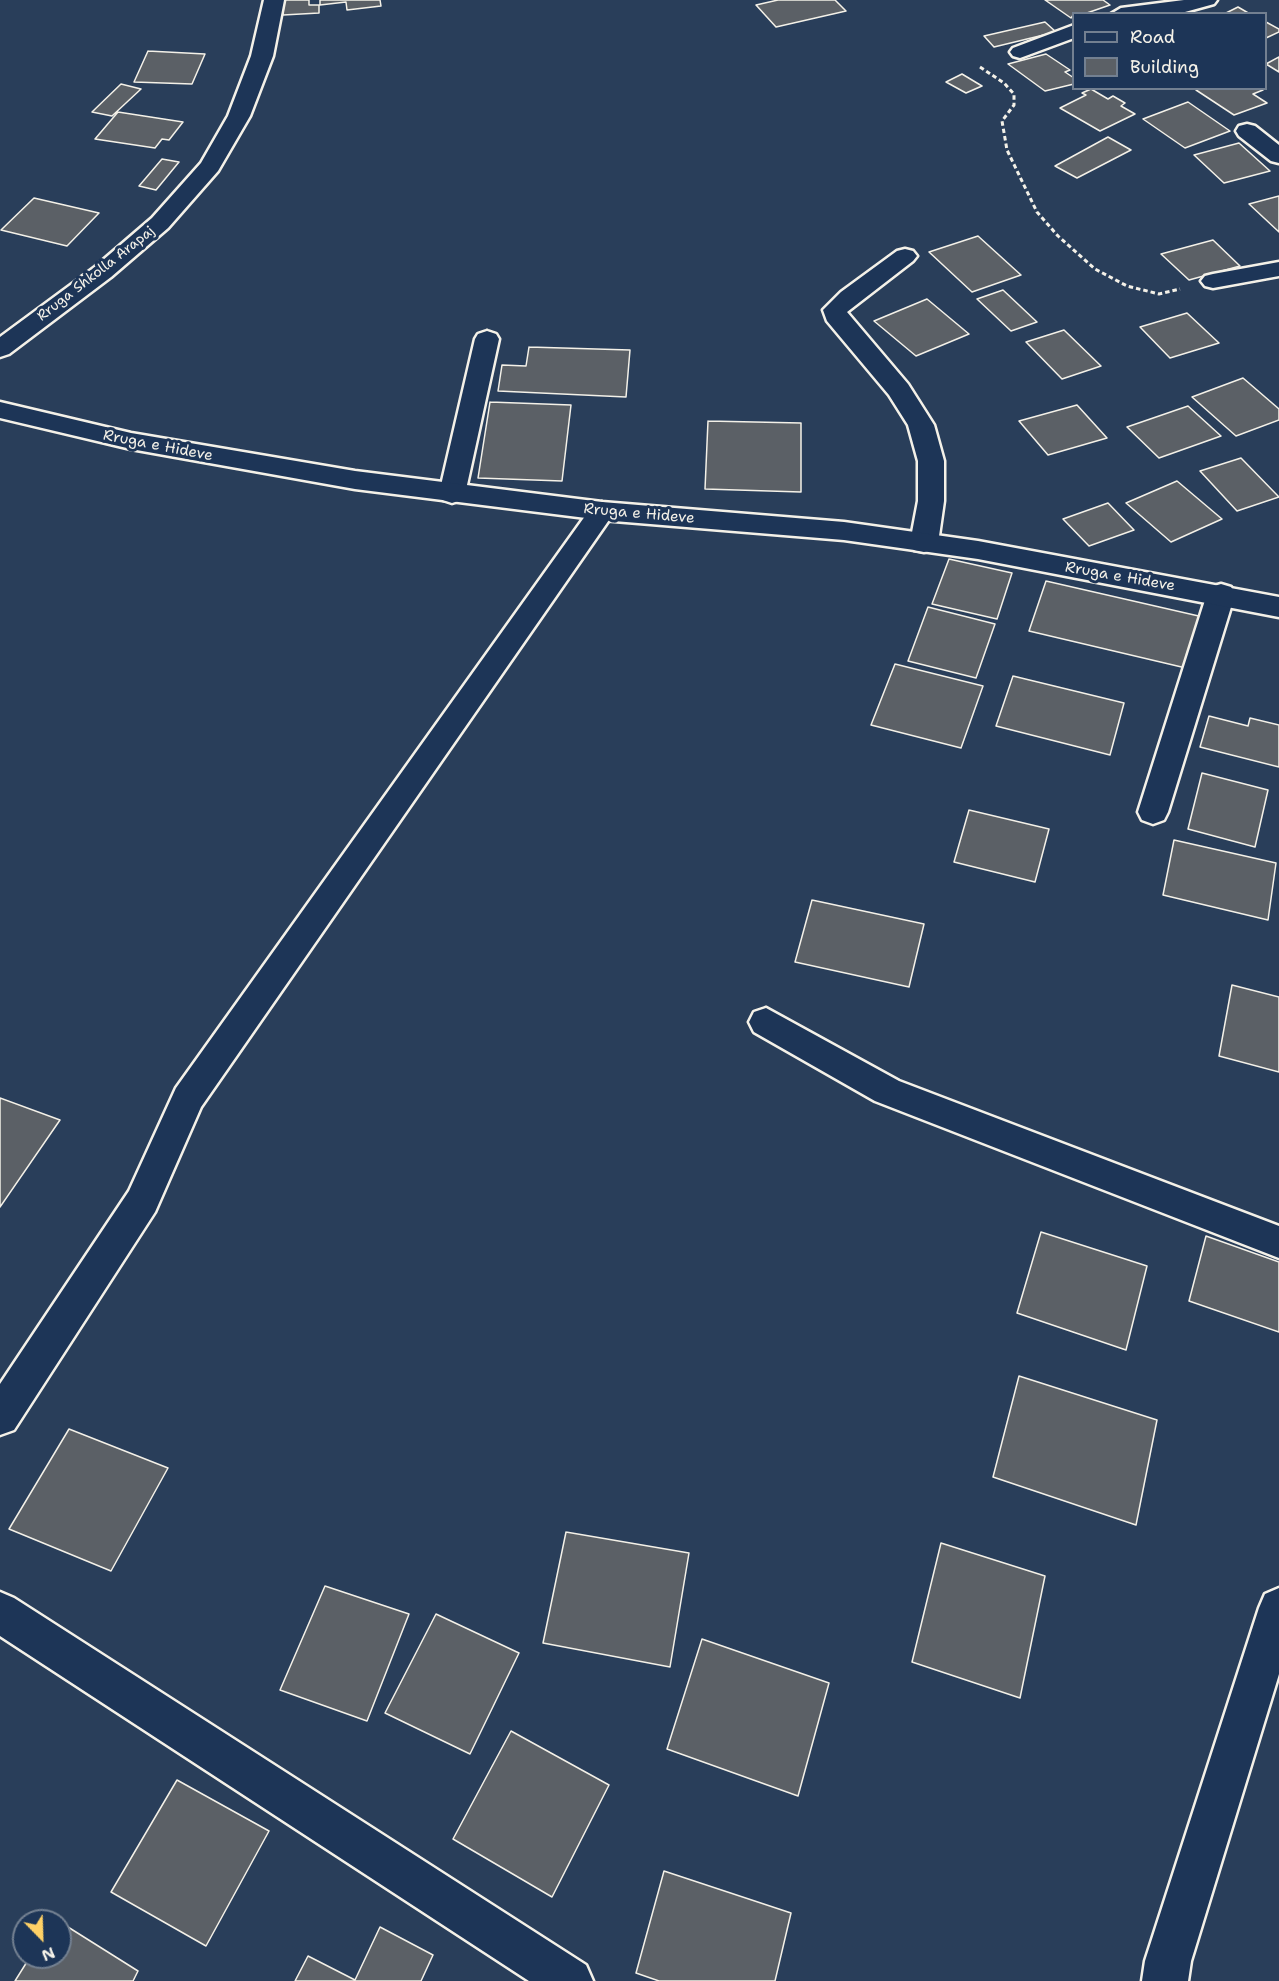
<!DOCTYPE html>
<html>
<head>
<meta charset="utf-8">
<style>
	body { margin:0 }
	#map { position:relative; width:1279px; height:1981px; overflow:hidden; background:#293e5a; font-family:"Shantell Sans",sans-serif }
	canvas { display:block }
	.legend { position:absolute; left:1072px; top:12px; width:195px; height:78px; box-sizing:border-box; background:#1d3557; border:2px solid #738091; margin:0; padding:8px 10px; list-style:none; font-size:18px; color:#f4f1e8 }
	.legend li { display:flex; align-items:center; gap:12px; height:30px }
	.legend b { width:30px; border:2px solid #738091 }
	.north { position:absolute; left:12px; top:1909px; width:60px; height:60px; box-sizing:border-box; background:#1d3557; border:2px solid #738091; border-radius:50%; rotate:157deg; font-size:16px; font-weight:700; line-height:24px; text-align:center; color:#f4f1e8 }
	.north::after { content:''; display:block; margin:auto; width:21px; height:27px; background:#ffd166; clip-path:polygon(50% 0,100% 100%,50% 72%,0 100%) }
</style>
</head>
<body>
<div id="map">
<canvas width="1279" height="1981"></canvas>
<ul class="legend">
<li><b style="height:8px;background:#1d3557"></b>Road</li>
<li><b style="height:16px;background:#5b6066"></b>Building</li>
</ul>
<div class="north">N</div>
</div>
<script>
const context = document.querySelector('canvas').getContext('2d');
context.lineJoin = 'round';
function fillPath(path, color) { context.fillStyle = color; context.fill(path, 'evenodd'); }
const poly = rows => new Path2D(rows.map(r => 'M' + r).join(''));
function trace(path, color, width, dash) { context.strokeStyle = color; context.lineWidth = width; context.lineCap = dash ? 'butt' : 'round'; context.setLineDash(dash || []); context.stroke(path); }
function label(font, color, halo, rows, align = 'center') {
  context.font = font + ' "Shantell Sans",sans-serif'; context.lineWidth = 6; context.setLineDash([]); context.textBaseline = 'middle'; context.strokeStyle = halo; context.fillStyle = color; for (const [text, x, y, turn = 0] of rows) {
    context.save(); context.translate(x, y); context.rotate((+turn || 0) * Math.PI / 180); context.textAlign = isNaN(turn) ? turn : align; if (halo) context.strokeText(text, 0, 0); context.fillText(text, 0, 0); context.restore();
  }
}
const building = poly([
	[284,0,309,0,309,5,319,5,319,13,283,15,284,0],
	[320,0,380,0,381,6,347,10,346,2,320,5,320,0],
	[778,0,835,0,846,11,776,27,756,5,778,0],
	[1045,0,1103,0,1110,5,1084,14,1074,14,1071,18,1045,0],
	[1238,7,1250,14,1224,14,1238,7],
	[1045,22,1056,32,994,47,984,36,1045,22],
	[1266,22,1279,29,1279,32,1266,38,1266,22],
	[148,51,205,54,192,84,134,82,148,51],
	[1046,54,1070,70,1065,72,1074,78,1074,84,1045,91,1008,64,1046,54],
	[1279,57,1279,72,1266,64,1279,57],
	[962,74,982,86,966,93,946,82,962,74],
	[121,84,141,89,112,116,92,112,121,84],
	[1201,88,1261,88,1263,90,1253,94,1267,103,1234,115,1196,90,1201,88],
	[1091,89,1108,99,1113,96,1125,103,1121,106,1135,114,1100,131,1060,108,1086,95,1082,93,1091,89],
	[1188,102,1230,131,1185,148,1143,119,1188,102],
	[118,112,183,122,169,140,162,139,155,148,95,139,118,112],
	[1108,137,1131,150,1077,178,1055,166,1108,137],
	[1239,143,1270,171,1224,183,1194,155,1239,143],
	[162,159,179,162,156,190,139,186,162,159],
	[1279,196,1279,232,1249,204,1279,196],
	[34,198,99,213,67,246,1,230,34,198],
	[978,236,1021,275,972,292,929,252,978,236],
	[1213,240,1240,266,1189,280,1161,254,1213,240],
	[1003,290,1037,322,1011,331,977,299,1003,290],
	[927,299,969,334,916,356,874,321,927,299],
	[1187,313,1219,343,1170,358,1140,327,1187,313],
	[1064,330,1101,366,1062,379,1026,342,1064,330],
	[529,347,630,350,626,397,498,391,502,365,526,366,529,347],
	[1243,378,1279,409,1279,420,1236,436,1192,397,1243,378],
	[490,402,571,405,562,481,478,478,490,402],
	[1077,405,1107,438,1048,455,1019,421,1077,405],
	[1188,406,1221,436,1159,458,1127,427,1188,406],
	[708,421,801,423,801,492,705,489,708,421],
	[1241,458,1279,497,1237,511,1200,471,1241,458],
	[1177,481,1222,519,1171,542,1126,503,1177,481],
	[1108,503,1134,530,1089,546,1063,519,1108,503],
	[949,559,1012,573,997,619,932,604,949,559],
	[1046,581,1203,617,1190,669,1029,631,1046,581],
	[928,607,995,624,976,678,908,661,928,607],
	[895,664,983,686,961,748,871,725,895,664],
	[1013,676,1124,703,1110,755,996,726,1013,676],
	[1209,716,1248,726,1250,718,1279,725,1279,767,1200,747,1209,716],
	[1202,773,1268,790,1255,847,1188,829,1202,773],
	[969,810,1049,829,1035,882,954,862,969,810],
	[1174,840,1276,863,1268,920,1163,895,1174,840],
	[812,900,924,924,909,987,795,962,812,900],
	[1232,985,1279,997,1279,1072,1219,1056,1232,985],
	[0,1098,60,1120,0,1207,0,1098],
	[1041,1232,1147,1266,1126,1350,1017,1313,1041,1232],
	[1206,1236,1279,1262,1279,1332,1189,1301,1206,1236],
	[1019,1376,1157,1420,1136,1525,993,1477,1019,1376],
	[69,1429,168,1468,111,1571,9,1529,69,1429],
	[566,1532,689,1553,670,1667,543,1643,566,1532],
	[941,1543,1045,1576,1020,1698,912,1662,941,1543],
	[325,1586,409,1614,367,1721,280,1690,325,1586],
	[436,1614,519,1653,470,1754,385,1713,436,1614],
	[702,1639,829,1683,798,1796,667,1749,702,1639],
	[511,1731,609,1785,552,1897,453,1839,511,1731],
	[177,1780,269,1831,206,1946,111,1892,177,1780],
	[664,1871,791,1913,775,1981,659,1981,636,1973,664,1871],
	[60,1922,138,1971,133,1981,15,1981,30,1957,60,1957,60,1922],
	[380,1927,433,1955,421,1981,295,1981,308,1956,355,1980,380,1927]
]);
fillPath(building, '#5b6066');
trace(building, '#f4f1e8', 1.5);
const minor = poly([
	[264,0,284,0,273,56,250,116,218,171,168,228,111,277,9,354,0,357,0,337,95,267,152,218,201,163,228,116,251,56,264,0],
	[1184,0,1217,0,1214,4,1185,12,1111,14,1121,8,1184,0],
	[1074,25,1074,38,1020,58,1013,56,1010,52,1013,48,1074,25],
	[1247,124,1255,126,1279,145,1279,163,1271,161,1239,136,1236,131,1239,126,1247,124],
	[905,249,913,251,917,256,913,261,847,312,908,384,934,425,944,461,944,501,938,543,934,550,924,552,914,550,910,543,918,501,918,461,908,425,889,395,827,321,823,310,841,292,897,251,905,249],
	[1279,262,1279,276,1213,288,1205,286,1201,281,1205,276,1213,274,1279,262],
	[487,331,496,334,499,339,465,494,461,500,452,503,443,500,439,494,475,339,478,334,487,331],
	[602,502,611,505,615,511,611,517,201,1107,155,1212,14,1430,0,1435,0,1384,129,1191,176,1088,593,505,602,502],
	[1221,584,1231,587,1235,594,1168,812,1164,820,1153,824,1142,820,1138,812,1207,594,1211,587,1221,584],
	[766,1008,899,1081,1279,1226,1279,1258,875,1101,754,1032,749,1022,754,1012,766,1008],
	[1279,1588,1279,1674,1191,1961,1188,1981,1142,1981,1145,1961,1259,1608,1265,1594,1279,1588],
	[0,1592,14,1598,586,1965,593,1981,529,1981,0,1636,0,1592]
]);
const secondary = poly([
	[0,402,131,433,355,471,602,502,844,522,978,541,1279,597,1279,617,978,559,844,540,602,520,355,489,131,449,0,418,0,402]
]);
trace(minor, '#f4f1e8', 5);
trace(secondary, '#f4f1e8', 5);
trace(poly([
	[980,67,1004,83,1014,94,1014,105,1002,121,1007,150,1037,212,1058,236,1095,269,1127,286,1159,294,1180,289]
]), '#f4f1e8', 3, [4.5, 3]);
fillPath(minor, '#1d3557');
fillPath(secondary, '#1d3557');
label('14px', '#f4f1e8', '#1d3557', [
	["Rruga Shkolla Arapaj",96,274,-38]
]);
label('15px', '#f4f1e8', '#1d3557', [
	["Rruga e Hideve",158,446,11],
	["Rruga e Hideve",639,514,5],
	["Rruga e Hideve",1120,577,10]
]);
</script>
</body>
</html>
